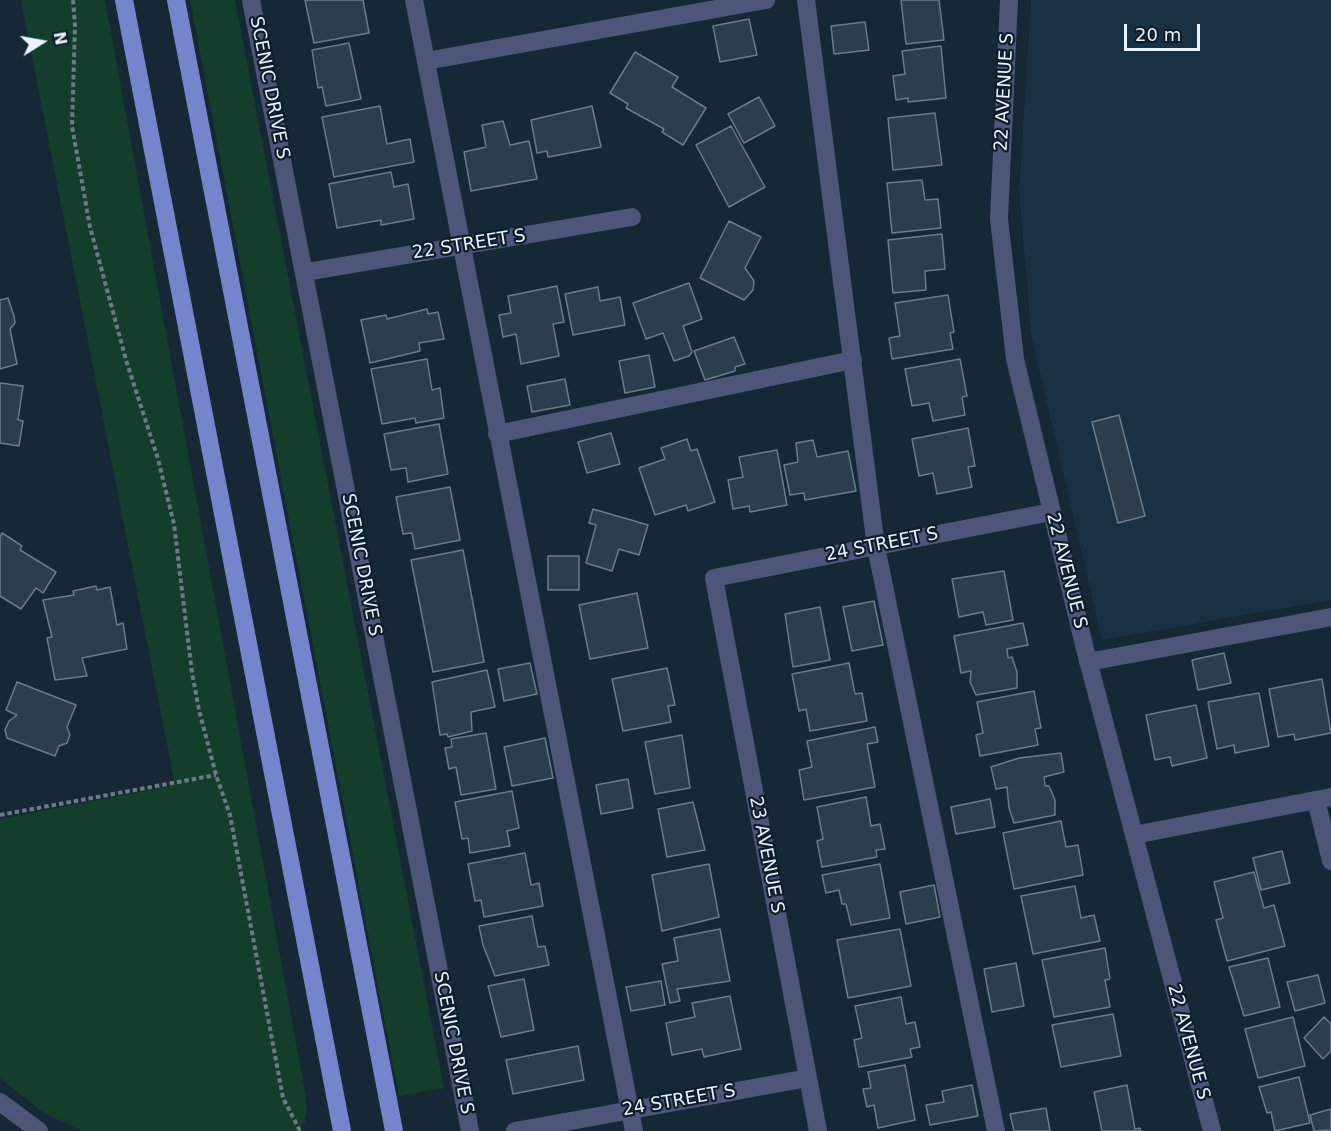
<!DOCTYPE html>
<html>
<head>
<meta charset="utf-8">
<style>
	body { margin:0 }
	#map { position:relative; width:1331px; height:1131px; overflow:hidden; background:#162735; font-family:"DejaVu Sans",sans-serif }
	canvas { display:block }
	.north { position:absolute; left:12px; top:12px; width:60px; height:60px; -webkit-text-stroke:4px #0d1d2b; paint-order:stroke; rotate:79deg; font-size:16px; font-weight:700; line-height:24px; text-align:center; color:#e7f2fb }
	.north::after { content:''; display:block; margin:auto; width:21px; height:27px; background:#e7f2fb; clip-path:polygon(50% 0,100% 100%,50% 72%,0 100%) }
	.scale { position:absolute; left:1124px; top:24px; width:76px; height:27px; box-sizing:border-box; border:3px solid #e7f2fb; border-top:0; padding-left:8px; font-size:18px; line-height:21px; white-space:nowrap; color:#e7f2fb; -webkit-text-stroke:4px #0d1d2b; paint-order:stroke }
</style>
</head>
<body>
<div id="map">
<canvas width="1331" height="1131"></canvas>
<div class="north">N</div>
<div class="scale">20 m</div>
</div>
<script>
const context = document.querySelector('canvas').getContext('2d');
context.lineJoin = 'round';
function fillPath(path, color) { context.fillStyle = color; context.fill(path, 'evenodd'); }
const poly = rows => new Path2D(rows.map(r => 'M' + r).join(''));
function trace(path, color, width, dash) { context.strokeStyle = color; context.lineWidth = width; context.lineCap = dash ? 'butt' : 'round'; context.setLineDash(dash || []); context.stroke(path); }
function label(font, color, halo, rows, align = 'center') {
  context.font = font + ' "DejaVu Sans",sans-serif'; context.lineWidth = 4.5; context.setLineDash([]); context.textBaseline = 'middle'; context.strokeStyle = halo; context.fillStyle = color; for (const [text, x, y, turn = 0] of rows) {
    context.save(); context.translate(x, y); context.rotate((+turn || 0) * Math.PI / 180); context.textAlign = isNaN(turn) ? turn : align; if (halo) context.strokeText(text, 0, 0); context.fillText(text, 0, 0); context.restore();
  }
}
fillPath(poly([
	[1031,0,1331,0,1331,600,1102,640,1031,334,1019,191]
]), '#1a3043');
fillPath(poly([
	[21,0,105,0,304,1086,307,1109,305,1123,295,1131,82,1131,44,1113,0,1078,0,819,175,785],
	[190,0,235,0,444,1088,399,1096]
]), '#143e2c');
const building = poly([
	[305,0,363,0,369,33,314,43,305,0],
	[901,0,939,0,944,40,906,44,901,0],
	[749,19,757,55,720,62,713,26,749,19],
	[865,22,869,50,834,54,831,26,865,22],
	[349,43,361,99,326,106,322,87,318,88,312,50,349,43],
	[941,46,946,98,908,102,908,98,896,100,893,76,905,74,902,51,941,46],
	[635,52,678,77,672,87,706,108,683,145,662,132,664,129,626,108,628,104,610,93,635,52],
	[759,97,775,126,744,143,728,114,759,97],
	[380,106,387,144,410,139,414,162,334,177,322,117,380,106],
	[592,106,601,147,548,157,547,151,537,153,531,120,592,106],
	[935,113,942,165,893,170,888,118,935,113],
	[503,121,510,145,529,141,537,179,471,191,464,152,486,147,482,125,503,121],
	[731,126,765,187,729,207,696,145,731,126],
	[391,172,394,187,408,184,414,219,381,225,381,220,337,228,329,184,391,172],
	[922,180,925,200,938,199,941,228,892,233,887,183,922,180],
	[729,221,761,237,745,268,754,281,753,290,744,300,700,278,729,221],
	[942,234,945,269,925,271,926,290,893,293,888,240,942,234],
	[689,283,702,319,683,326,692,352,689,356,674,361,663,333,646,339,633,303,689,283],
	[557,286,564,322,553,324,559,356,521,364,516,334,503,337,499,315,511,313,508,296,557,286],
	[598,287,600,301,620,297,625,325,573,335,565,294,598,287],
	[948,295,954,332,950,333,953,349,892,359,889,338,900,336,895,303,948,295],
	[8,298,14,316,15,323,10,329,17,364,0,369,0,300,8,298],
	[427,309,428,314,438,312,444,339,419,343,420,351,370,363,361,320,386,315,387,319,427,309],
	[734,337,745,364,735,367,735,371,705,380,694,351,734,337],
	[649,355,655,387,625,393,619,361,649,355],
	[427,359,432,390,440,388,444,418,416,423,415,418,382,424,371,369,427,359],
	[960,359,967,396,962,397,965,415,933,421,929,403,912,406,905,369,960,359],
	[565,379,570,405,532,412,527,386,565,379],
	[0,383,23,386,18,420,23,421,19,446,0,443,0,383],
	[1119,415,1145,516,1118,523,1092,422,1119,415],
	[439,424,448,474,408,482,406,468,391,470,384,434,439,424],
	[968,428,975,466,968,467,972,487,937,494,933,473,919,476,912,439,968,428],
	[611,433,620,464,587,473,578,442,611,433],
	[687,439,691,451,697,449,715,502,688,511,686,505,655,515,639,468,665,459,661,448,687,439],
	[813,440,817,457,848,451,856,491,805,500,804,493,790,495,784,465,798,462,796,443,813,440],
	[777,450,787,505,750,512,749,506,733,509,728,480,743,477,739,457,777,450],
	[450,487,460,540,415,549,412,533,403,534,396,497,450,487],
	[593,509,648,525,639,555,619,549,612,571,586,563,596,525,589,523,593,509],
	[2,533,22,546,20,550,56,572,43,593,36,588,21,609,0,596,0,537,2,533],
	[463,550,484,662,433,672,411,560,463,550],
	[548,556,579,556,579,590,548,590,548,556],
	[1004,571,1013,620,986,625,983,612,959,617,952,579,1004,571],
	[96,586,97,590,110,587,117,625,123,623,127,649,82,658,87,676,55,680,47,638,52,637,43,600,74,595,73,591,96,586],
	[637,593,648,648,590,659,579,605,637,593],
	[874,601,883,645,852,651,843,607,874,601],
	[820,607,830,660,793,667,785,614,820,607],
	[1023,623,1028,645,1007,649,1008,658,1012,657,1017,672,1017,688,976,695,970,682,971,671,961,673,954,636,1023,623],
	[1224,653,1231,683,1198,690,1192,660,1224,653],
	[530,663,537,694,504,701,498,669,530,663],
	[849,663,855,694,862,693,867,721,810,731,806,709,799,711,792,674,849,663],
	[667,668,675,705,668,706,671,722,623,731,612,679,667,668],
	[487,670,495,707,471,712,472,731,448,737,447,734,440,735,432,682,487,670],
	[1322,679,1331,733,1295,740,1294,734,1278,737,1269,689,1322,679],
	[17,682,76,705,67,727,70,735,67,743,59,746,55,756,7,738,5,730,9,721,17,715,6,710,17,682],
	[1034,691,1041,728,1035,729,1038,745,980,756,976,735,983,733,977,702,1034,691],
	[1259,693,1269,746,1235,753,1234,745,1217,749,1208,702,1259,693],
	[1196,705,1207,758,1172,766,1170,757,1155,760,1146,715,1196,705],
	[875,727,878,742,867,744,875,787,804,800,799,770,812,767,807,741,875,727],
	[486,733,496,789,461,795,456,767,449,769,445,748,452,747,451,739,486,733],
	[682,735,690,788,655,794,645,742,682,735],
	[545,738,553,778,512,786,504,747,545,738],
	[1061,753,1064,772,1044,777,1045,786,1049,786,1055,800,1055,815,1014,823,1009,808,1007,787,996,789,991,767,1019,758,1061,753],
	[628,779,633,808,601,814,596,785,628,779],
	[512,791,519,828,507,831,510,846,470,853,468,838,462,839,455,802,512,791],
	[866,797,871,826,880,824,885,849,876,850,877,857,822,867,817,841,823,839,817,807,866,797],
	[990,799,995,827,956,834,951,807,990,799],
	[693,802,705,850,667,857,658,809,693,802],
	[1061,821,1066,847,1078,845,1083,875,1014,889,1003,833,1061,821],
	[1282,851,1290,883,1261,890,1253,858,1282,851],
	[525,853,531,885,539,883,543,906,484,917,481,900,475,901,468,864,525,853],
	[709,864,719,917,662,931,652,875,709,864],
	[880,864,890,918,851,925,846,904,842,904,839,890,826,893,822,875,880,864],
	[1254,872,1264,908,1274,905,1285,946,1227,961,1216,920,1223,918,1214,882,1254,872],
	[934,885,940,917,906,924,900,892,934,885],
	[1075,886,1081,918,1094,915,1100,941,1033,954,1021,896,1075,886],
	[532,916,538,947,545,946,549,965,495,976,483,945,479,926,532,916],
	[720,929,730,981,677,989,680,1001,670,1003,662,964,678,961,674,938,720,929],
	[900,929,911,986,848,998,837,940,900,929],
	[1105,948,1110,979,1105,980,1110,1007,1054,1017,1042,960,1105,948],
	[1268,958,1280,1007,1244,1016,1229,967,1268,958],
	[1016,963,1024,1006,992,1012,984,969,1016,963],
	[1318,975,1325,1003,1295,1011,1287,982,1318,975],
	[524,979,534,1030,501,1037,488,986,524,979],
	[661,981,665,1005,631,1011,626,987,661,981],
	[730,996,741,1049,704,1057,702,1049,672,1055,666,1023,695,1017,692,1003,730,996],
	[901,997,906,1024,915,1022,920,1047,910,1049,912,1057,859,1067,854,1040,862,1038,855,1006,901,997],
	[1113,1014,1121,1056,1061,1067,1052,1025,1113,1014],
	[1293,1017,1305,1066,1258,1078,1245,1029,1293,1017],
	[1324,1017,1331,1024,1331,1051,1323,1059,1304,1038,1324,1017],
	[578,1046,584,1080,513,1094,506,1060,578,1046],
	[905,1065,915,1120,878,1128,874,1105,867,1107,863,1089,871,1088,868,1072,905,1065],
	[1299,1077,1310,1123,1275,1131,1271,1112,1267,1113,1259,1087,1299,1077],
	[972,1085,978,1116,930,1125,926,1105,944,1102,942,1091,972,1085],
	[1127,1085,1135,1129,1140,1128,1141,1131,1102,1131,1094,1092,1127,1085],
	[1046,1108,1050,1131,1014,1131,1010,1114,1046,1108],
	[1331,1109,1331,1130,1314,1131,1310,1115,1331,1109]
]);
fillPath(building, '#2c3d4c');
trace(building, '#697c8d', 1.5);
trace(poly([
	[73,0,75,25,72,126,90,227,126,360,158,459,174,524,192,673,199,710,216,775,230,815,283,1098,300,1131],
	[0,815,216,775]
]), '#6b7a86', 4, [4.5, 3]);
trace(poly([
	[251,0,470,1131],
	[414,0,634,1131],
	[806,0,876,547,996,1131],
	[1009,0,999,219,1015,359,1085,649,1212,1131],
	[426,61,766,0],
	[306,272,632,217],
	[497,434,853,360],
	[1088,662,1331,617],
	[1316,800,1331,861],
	[1134,835,1331,797],
	[0,1102,39,1131],
	[515,1131,808,1078],
	[818,1131,714,578,1051,512]
]), '#4d5678', 18);
trace(poly([
	[124,0,342,1131],
	[176,0,394,1131]
]), '#7585cb', 18);
label('18px', '#e7f2fb', '#0d1d2b', [
	["SCENIC DRIVE S",269,88,79],
	["22 AVENUE S",1005,92,-87],
	["22 STREET S",469,245,-9],
	["24 STREET S",882,545,-11],
	["SCENIC DRIVE S",361,565,79],
	["22 AVENUE S",1066,571,76],
	["23 AVENUE S",766,855,79],
	["22 AVENUE S",1188,1042,75],
	["SCENIC DRIVE S",453,1043,79],
	["24 STREET S",679,1101,-10]
]);
</script>
</body>
</html>
